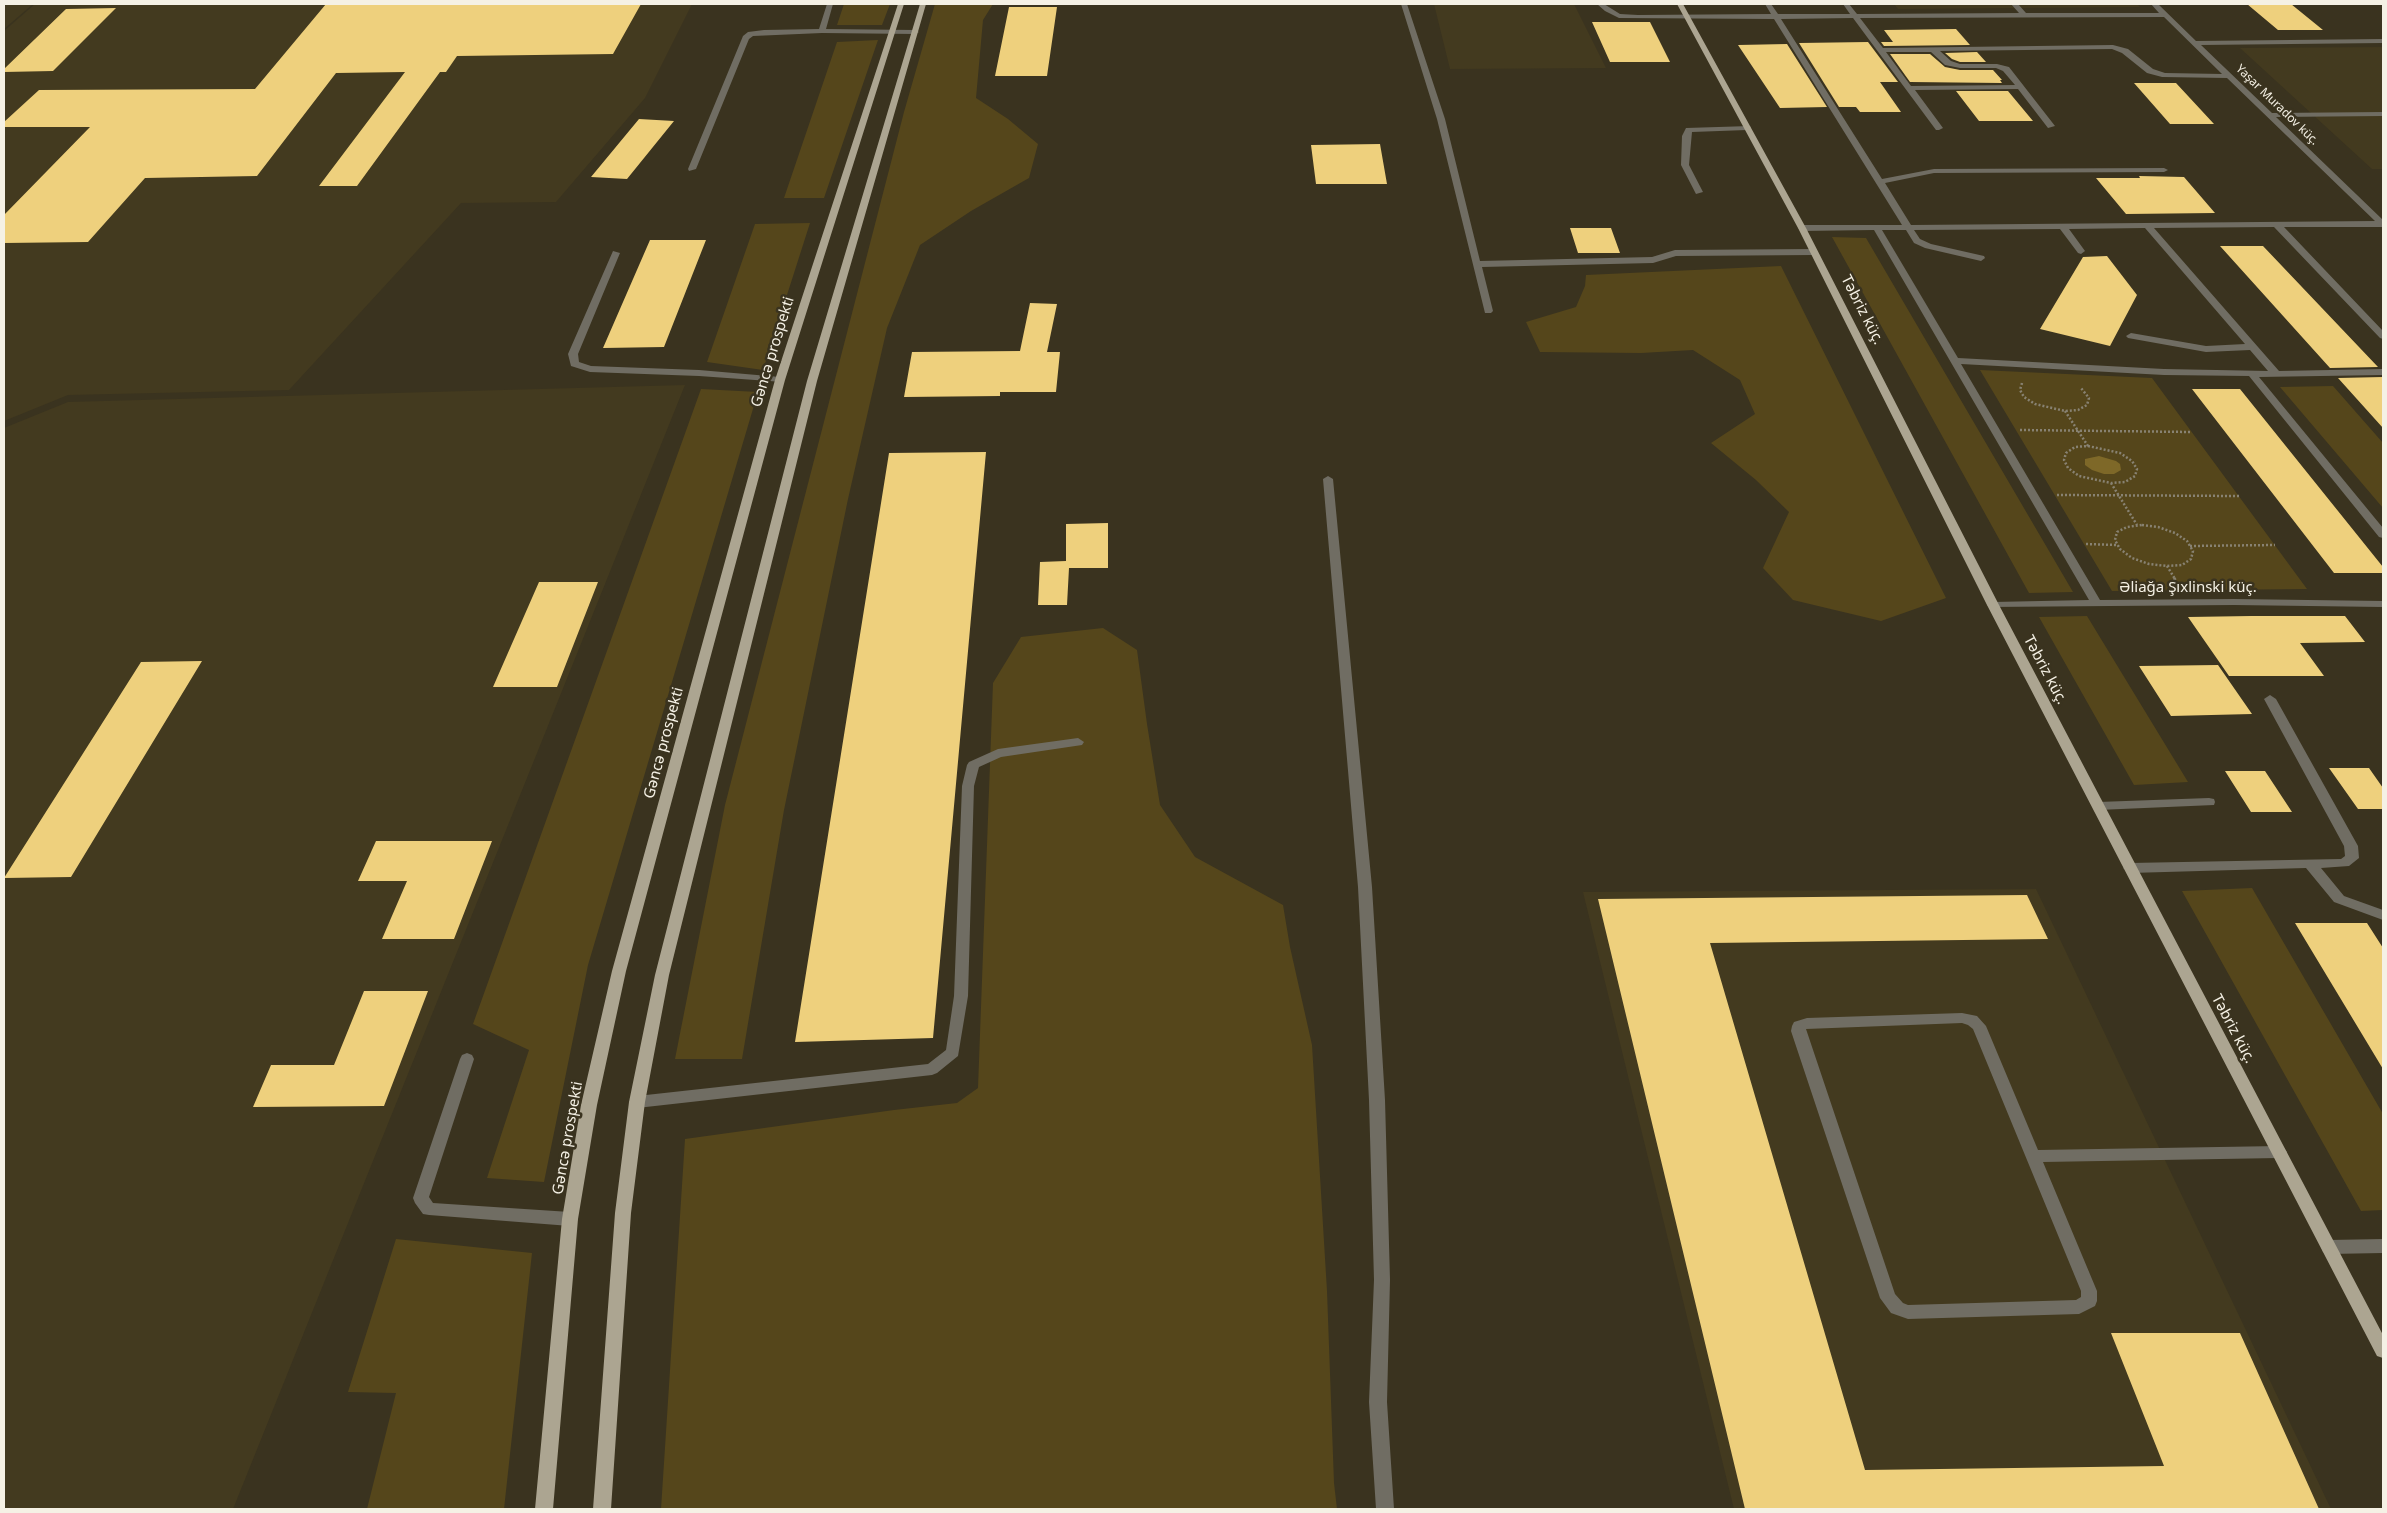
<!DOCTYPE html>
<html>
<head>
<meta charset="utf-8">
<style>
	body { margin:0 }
	#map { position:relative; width:2387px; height:1513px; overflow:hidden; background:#3a331f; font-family:"Noto Sans",sans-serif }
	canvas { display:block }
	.frame { position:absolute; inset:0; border:5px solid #f5f1e5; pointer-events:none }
</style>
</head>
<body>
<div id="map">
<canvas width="2387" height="1513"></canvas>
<div class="frame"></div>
</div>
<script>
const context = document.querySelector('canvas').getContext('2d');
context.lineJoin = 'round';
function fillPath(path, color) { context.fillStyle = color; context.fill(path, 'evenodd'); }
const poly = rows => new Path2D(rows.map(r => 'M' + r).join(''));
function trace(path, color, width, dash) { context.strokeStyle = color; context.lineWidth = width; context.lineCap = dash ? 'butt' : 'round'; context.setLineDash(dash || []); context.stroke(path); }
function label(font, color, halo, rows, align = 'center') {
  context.font = font + ' "Noto Sans",sans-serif'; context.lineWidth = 5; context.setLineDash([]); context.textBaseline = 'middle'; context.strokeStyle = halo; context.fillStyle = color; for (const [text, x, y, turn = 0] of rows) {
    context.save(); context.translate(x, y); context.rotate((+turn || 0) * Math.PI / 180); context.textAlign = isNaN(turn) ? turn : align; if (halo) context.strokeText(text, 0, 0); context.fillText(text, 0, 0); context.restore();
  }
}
fillPath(poly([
	[4,4,33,4,4,29],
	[35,4,692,4,645,98,556,202,461,203,289,390,68,395,4,421,4,31],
	[1434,4,1574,4,1606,68,1450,69],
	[1894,4,2137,4,2140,7,1898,9],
	[2383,47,2383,169,2372,169,2240,48],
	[685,385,233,1509,4,1509,4,428,68,402],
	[2036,889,2331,1509,1734,1509,1583,892]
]), '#433a1f');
fillPath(poly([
	[844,4,890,4,882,25,837,25],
	[935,4,993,4,983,20,976,98,1008,119,1038,144,1029,178,971,211,920,245,887,328,848,499,784,810,742,1059,675,1059,725,805,904,112],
	[878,40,824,198,784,198,837,42],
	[810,223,763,370,707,362,755,224],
	[1832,237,1866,238,2073,592,2029,593],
	[1781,266,1946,598,1881,621,1793,600,1763,568,1789,512,1756,480,1711,443,1755,414,1740,380,1693,350,1641,353,1540,352,1526,322,1576,307,1585,286,1586,275],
	[1980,370,2152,378,2307,589,2112,591],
	[2333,386,2383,443,2383,508,2280,387],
	[701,389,758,392,588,965,544,1182,487,1178,529,1050,473,1024],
	[2087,616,2188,782,2134,785,2039,617],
	[1103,628,1137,650,1147,724,1160,805,1195,857,1283,905,1290,947,1312,1045,1327,1291,1334,1483,1337,1509,661,1509,685,1139,894,1110,957,1103,978,1088,993,683,1021,637],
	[2252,888,2383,1114,2383,1210,2361,1211,2182,891],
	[396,1239,532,1253,504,1509,367,1509,396,1393,348,1392]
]), '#55461b');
fillPath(poly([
	[2099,456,2116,461,2120,464,2121,470,2114,474,2104,474,2092,470,2085,465,2085,459]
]), '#7e6828');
fillPath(poly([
	[326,4,641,4,613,54,457,56,446,72,440,72,357,186,319,186,405,72,336,73,257,176,145,178,88,242,4,243,4,215,90,127,4,127,4,122,39,90,255,89],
	[2247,4,2291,4,2323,30,2278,30],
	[1009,7,1057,7,1047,76,995,76],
	[116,8,53,71,4,72,4,69,66,9],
	[1592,22,1650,22,1670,62,1610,62],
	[1956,29,1970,45,1884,46,1881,42,1893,42,1884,30],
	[1868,42,1898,82,1880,82,1901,112,1860,112,1856,107,1839,107,1799,43],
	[1787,44,1827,107,1780,108,1738,45],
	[1977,52,1986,62,1960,62,1952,59,1945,53],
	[1890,54,1930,54,1945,67,1960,70,1993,70,2002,80,2000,80,2002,83,1910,82],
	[2134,83,2176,83,2214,124,2170,124],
	[1956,91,2008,91,2033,121,1979,121],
	[639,119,674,121,627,179,591,177],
	[1380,144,1387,184,1316,184,1311,145],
	[2139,176,2184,177,2215,213,2126,214,2096,178,2140,178],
	[1570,228,1611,228,1620,253,1578,253],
	[650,240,706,240,664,347,603,348],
	[2220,246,2263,246,2378,367,2330,368],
	[2107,256,2137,295,2110,346,2040,329,2083,257],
	[1030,303,1057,304,1047,352,1060,352,1056,392,1000,392,1000,396,904,397,912,352,1020,351],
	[2383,377,2383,428,2338,378],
	[2192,389,2240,389,2383,567,2383,573,2334,573],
	[986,452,933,1038,795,1042,889,453],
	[1108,523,1108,568,1069,568,1067,605,1038,605,1040,562,1066,561,1066,524],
	[539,582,598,582,557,687,493,687],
	[2251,616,2345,616,2365,642,2300,643,2324,676,2229,676,2188,617],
	[202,661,71,877,4,878,141,662],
	[2218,665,2252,714,2171,716,2139,666],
	[2329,768,2369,768,2383,788,2383,809,2358,809],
	[2225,771,2265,771,2292,812,2251,812],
	[376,841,492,841,454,939,382,939,407,881,358,881],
	[2027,895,2048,939,1710,943,1865,1470,2164,1466,2111,1333,2240,1333,2319,1509,1745,1509,1598,899],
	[2295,923,2367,923,2383,948,2383,1069],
	[364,991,428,991,384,1106,253,1107,271,1065,334,1065]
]), '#eed07d');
trace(poly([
	[2022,383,2020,390,2024,397,2035,404,2065,411,2078,410,2087,405,2089,398,2081,388],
	[2065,411,2088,446],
	[2020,430,2192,432],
	[2088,446,2120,453,2132,461,2137,469,2135,476,2125,482,2111,483,2079,476,2068,468,2064,460,2066,453,2075,447,2088,446],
	[2111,483,2137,525],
	[2057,495,2239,496],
	[2142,525,2158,527,2175,533,2187,541,2193,551,2191,559,2182,565,2167,566,2149,564,2132,558,2120,549,2115,540,2117,532,2127,527,2142,525],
	[2086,544,2117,545],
	[2190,546,2275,545],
	[2167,566,2175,579]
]), '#888272', 2.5, [2, 2]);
trace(poly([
	[2174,578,2177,583]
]), '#888272', 3, [2.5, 2.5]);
fillPath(poly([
	[827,4,833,4,826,29,915,30,919,32,915,34,822,33,753,36,749,39,696,169,689,171,688,169,743,36,748,32,764,30,819,29,827,4],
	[1401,4,1407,4,1445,119,1480,261,1652,257,1675,250,1814,249,1818,252,1814,255,1676,256,1653,263,1482,267,1493,311,1491,313,1485,313,1437,119,1401,4],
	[1597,4,1604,4,1620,14,1638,15,1771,14,1765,4,1771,4,1778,14,1850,14,1843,4,1849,4,1857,14,2019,13,2011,4,2018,4,2026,13,2159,13,2151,4,2158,4,2196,41,2383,39,2383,43,2201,45,2272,113,2383,112,2383,116,2276,117,2383,220,2383,227,2284,227,2383,331,2383,339,2380,338,2274,227,2154,228,2279,371,2383,369,2383,375,2259,377,2383,528,2383,538,2379,537,2249,376,2164,375,1961,364,2100,600,2234,599,2383,601,2383,607,2234,605,1989,607,1987,605,1989,603,1993,602,2089,600,1874,230,1802,231,1798,228,1802,225,1902,225,1774,19,1619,18,1605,11,1597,4],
	[2164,17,2222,74,2165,73,2153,69,2128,49,2113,45,1883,48,1860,18,2164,17],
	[1853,18,1936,130,1939,130,1943,128,1915,90,2018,89,2048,128,2055,126,2009,67,1997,64,1960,64,1951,61,1940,51,2112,49,2122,53,2147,73,2162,77,2227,78,2375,221,1911,225,1885,183,1934,173,2164,172,2168,170,2164,168,1934,169,1882,179,1781,19,1853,18],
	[1886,52,1931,52,1945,65,1960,68,1996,68,2003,71,2015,85,1911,86,1886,52],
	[2145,228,2245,344,2206,346,2131,333,2126,336,2128,338,2206,352,2250,350,2268,371,2164,369,1958,358,1882,230,1906,230,1914,243,1925,248,1981,261,1985,258,1984,256,1931,244,1920,239,1914,230,2060,229,2078,253,2081,254,2085,251,2069,229,2145,228],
	[1750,126,1751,128,1747,130,1692,132,1689,165,1703,192,1696,194,1681,165,1682,136,1686,128,1750,126],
	[613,251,620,253,578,354,579,362,591,366,699,370,780,377,783,378,783,382,699,376,590,372,571,366,568,354,613,251],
	[1328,476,1333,479,1372,887,1385,1100,1390,1280,1387,1402,1394,1509,1376,1509,1369,1402,1374,1280,1369,1100,1358,887,1323,479,1328,476],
	[2270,695,2276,699,2358,846,2359,858,2349,866,2321,868,2344,896,2383,910,2383,920,2334,902,2306,868,2130,873,2123,868,2130,863,2341,859,2345,856,2344,846,2264,699,2270,695],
	[1078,738,1084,742,1082,745,1001,757,979,767,974,786,968,996,958,1056,937,1073,932,1075,637,1108,632,1106,629,1102,632,1098,637,1096,928,1064,946,1050,954,996,962,786,967,765,969,762,998,749,1078,738],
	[2209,798,2214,799,2215,802,2214,805,2098,810,2092,806,2098,802,2209,798],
	[1962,1013,1977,1016,1986,1026,2038,1150,2279,1146,2284,1148,2287,1152,2284,1156,2279,1158,2043,1162,2097,1291,2097,1301,2095,1306,2079,1314,1908,1319,1891,1313,1880,1298,1791,1031,1792,1026,1794,1022,1807,1018,1962,1013],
	[1962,1023,1968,1025,1973,1029,2081,1291,2081,1297,2076,1300,1908,1305,1903,1303,1895,1294,1806,1029,1962,1023],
	[467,1053,472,1055,474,1059,429,1197,433,1203,570,1212,576,1214,578,1219,576,1224,570,1226,429,1215,423,1214,415,1203,413,1198,460,1059,462,1055,467,1053],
	[2383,1239,2383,1253,2329,1254,2323,1252,2321,1247,2323,1242,2329,1240,2383,1239]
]), '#706d63');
fillPath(poly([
	[898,4,904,4,785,380,626,971,597,1105,578,1219,553,1509,535,1509,562,1219,581,1105,612,971,775,380,898,4],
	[920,4,926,4,817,381,669,975,645,1102,631,1213,611,1509,593,1509,615,1213,629,1102,655,975,807,381,920,4],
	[1677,4,1683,4,1806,228,1999,605,2383,1335,2383,1358,2377,1356,1987,605,1798,228,1677,4]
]), '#aca591');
label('12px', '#f5f1e5', '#3a331f', [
	["Yaşar Muradov küç.",2277,105,44]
]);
label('15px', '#f5f1e5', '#3a331f', [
	["Təbriz küç.",1862,310,63],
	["Gəncə prospekti",773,352,-73],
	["Əliağa Şıxlinski küç.",2188,588],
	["Təbriz küç.",2045,670,62],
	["Gəncə prospekti",664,743,-75],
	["Təbriz küç.",2233,1029,62],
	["Gəncə prospekti",568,1138,-80]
]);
</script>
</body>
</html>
